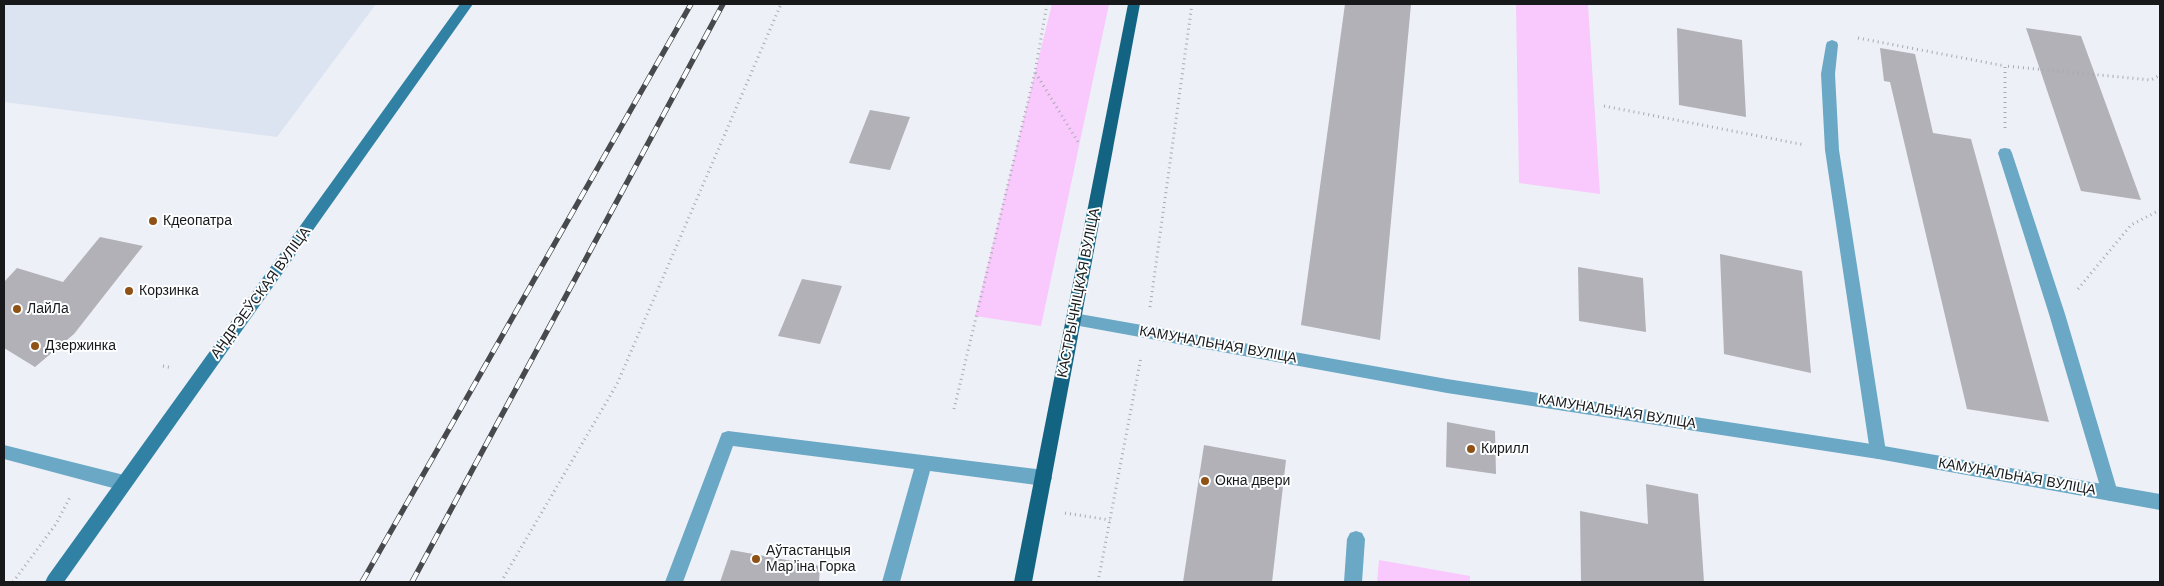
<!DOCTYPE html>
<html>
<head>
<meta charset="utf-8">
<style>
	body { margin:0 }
	#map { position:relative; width:2164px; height:586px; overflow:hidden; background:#edf0f7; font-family:Helvetica,sans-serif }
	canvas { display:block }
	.frame { position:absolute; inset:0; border:5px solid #18191b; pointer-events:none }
</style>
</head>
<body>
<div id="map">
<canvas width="2164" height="586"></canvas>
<div class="frame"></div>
</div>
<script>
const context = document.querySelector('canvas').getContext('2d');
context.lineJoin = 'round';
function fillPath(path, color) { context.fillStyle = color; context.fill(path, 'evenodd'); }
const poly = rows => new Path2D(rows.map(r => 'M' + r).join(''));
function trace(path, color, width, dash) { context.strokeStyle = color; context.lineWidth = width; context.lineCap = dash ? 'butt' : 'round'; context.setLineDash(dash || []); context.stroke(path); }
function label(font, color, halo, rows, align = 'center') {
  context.font = font + ' Helvetica,sans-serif'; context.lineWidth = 4; context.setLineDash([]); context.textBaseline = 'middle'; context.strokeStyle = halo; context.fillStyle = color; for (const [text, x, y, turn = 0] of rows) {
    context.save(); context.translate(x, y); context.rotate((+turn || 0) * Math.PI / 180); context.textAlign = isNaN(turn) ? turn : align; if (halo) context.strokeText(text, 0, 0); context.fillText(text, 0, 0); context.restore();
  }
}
fillPath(poly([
	[4,4,376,4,277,137,4,102]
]), '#dde4f1');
fillPath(poly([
	[1052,4,1109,4,1041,326,975,316],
	[1516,4,1588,4,1600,194,1519,183],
	[1379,560,1470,576,1470,582,1377,582]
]), '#f9c8fc');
fillPath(poly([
	[1345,4,1411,4,1380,340,1301,325],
	[1677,28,1742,40,1746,117,1679,105],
	[2026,28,2081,36,2141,200,2081,191],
	[1880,48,1915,54,1933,133,1971,139,2049,422,1967,409,1890,82,1884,81],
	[870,110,910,117,890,170,849,163],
	[100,237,143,246,74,334,35,367,4,348,4,282,17,268,63,282],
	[1720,254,1802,271,1811,373,1724,354],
	[1578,267,1643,278,1646,332,1579,321],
	[802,279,842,286,820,344,778,336],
	[1447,422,1495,431,1496,474,1446,467],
	[1204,445,1286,460,1272,582,1183,582],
	[1646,484,1698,494,1704,582,1581,582,1580,511,1648,524],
	[731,550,820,566,819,582,720,582]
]), '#b1b1b7');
trace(poly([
	[1047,4,1035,72,1078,142],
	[1858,38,2005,66],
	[1604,106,1805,145],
	[2005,128,2005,66,2151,80,2160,75],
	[2078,289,2131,225,2160,210],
	[1150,307,1192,4],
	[163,366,172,368],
	[954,409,1035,72],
	[1065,513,1110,520],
	[13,582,56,524,70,497],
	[501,582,617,384,781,4],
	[1098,582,1141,357]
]), '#a8aaaf', 3, [1, 4]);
fillPath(poly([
	[1832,40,1837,42,1838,45,1835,74,1839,150,1886,452,1884,457,1878,459,1872,457,1870,452,1825,150,1821,74,1826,45,1827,42,1832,40],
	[2005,148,2010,149,2012,153,2065,314,2118,493,2116,498,2110,501,2104,498,2102,493,2049,314,1998,153,2000,149,2005,148],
	[728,431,1044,470,1050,473,1052,478,1050,483,1044,486,930,471,900,582,882,582,914,469,733,446,683,582,665,582,720,438,722,433,728,431],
	[1356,531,1362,533,1365,539,1362,582,1344,582,1347,539,1350,533,1356,531]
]), '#6aa8c5');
fillPath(poly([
	[1074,313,1447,379,1878,445,2160,494,2160,510,1878,459,1447,393,1074,325,1069,324,1066,319,1069,314,1074,313],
	[4,445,124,475,130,478,132,483,130,488,124,491,4,459,4,445]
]), '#6aa8c5');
fillPath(poly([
	[460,4,473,4,64,582,45,582,48,576,460,4]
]), '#3081a3');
fillPath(poly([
	[1128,4,1140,4,1032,582,1014,582,1128,4]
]), '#136482');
const rail = poly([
	[362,582,691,4],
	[412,582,723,4]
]);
trace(rail, '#47494c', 5.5);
trace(rail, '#fdfeff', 4, [11]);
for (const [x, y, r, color] of [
	[153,221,5,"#8f5114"],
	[129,291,5,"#8f5114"],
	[17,309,5,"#8f5114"],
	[35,346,5,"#8f5114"],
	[1471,449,5,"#8f5114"],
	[1205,481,5,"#8f5114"],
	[756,559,5,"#8f5114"]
]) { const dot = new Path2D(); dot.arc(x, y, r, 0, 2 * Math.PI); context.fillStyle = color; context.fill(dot); trace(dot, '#fdfeff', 2); }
label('14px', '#18191b', '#fdfeff', [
	["Кдеопатра",163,221],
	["Корзинка",139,291],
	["ЛайЛа",27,309],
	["Дзержинка",45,346],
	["Кирилл",1481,449],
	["Окна двери",1215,481],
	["Аўтастанцыя",766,551],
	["Марʼіна Горка",766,567]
], 'left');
label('14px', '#18191b', '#fdfeff', [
	["АНДРЭЕЎСКАЯ ВУЛІЦА",261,293,-54],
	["КАСТРЫЧНІЦКАЯ ВУЛІЦА",1079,293,-79],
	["КАМУНАЛЬНАЯ ВУЛІЦА",1218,345,10],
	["КАМУНАЛЬНАЯ ВУЛІЦА",1617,412,9],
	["КАМУНАЛЬНАЯ ВУЛІЦА",2017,477,10]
]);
</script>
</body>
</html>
